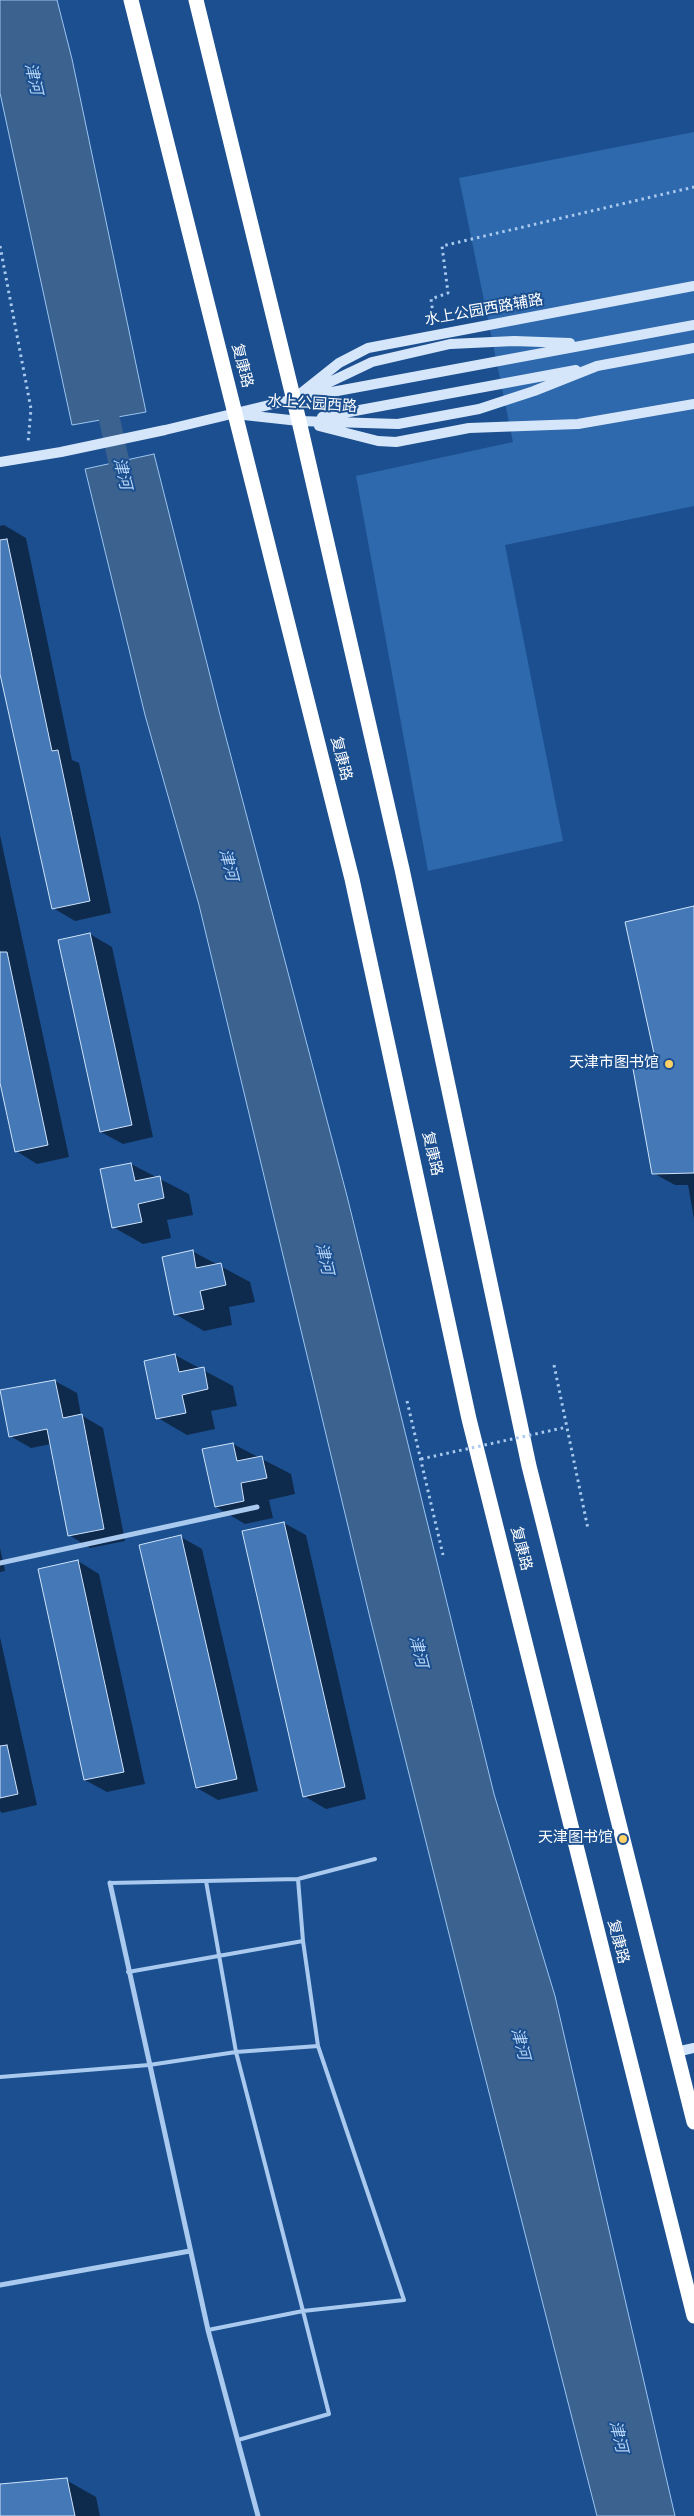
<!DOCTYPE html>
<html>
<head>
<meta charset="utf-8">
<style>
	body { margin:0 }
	canvas { display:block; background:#1b4f8f }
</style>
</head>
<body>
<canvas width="694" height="2516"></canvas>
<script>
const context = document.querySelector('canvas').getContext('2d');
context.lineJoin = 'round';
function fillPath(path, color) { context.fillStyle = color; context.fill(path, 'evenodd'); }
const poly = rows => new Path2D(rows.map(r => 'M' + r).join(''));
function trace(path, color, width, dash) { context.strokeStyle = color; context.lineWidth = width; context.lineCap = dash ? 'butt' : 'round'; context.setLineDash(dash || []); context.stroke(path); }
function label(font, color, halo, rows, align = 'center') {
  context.font = font + ' "Source Sans 3","Noto Sans SC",sans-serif'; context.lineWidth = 4; context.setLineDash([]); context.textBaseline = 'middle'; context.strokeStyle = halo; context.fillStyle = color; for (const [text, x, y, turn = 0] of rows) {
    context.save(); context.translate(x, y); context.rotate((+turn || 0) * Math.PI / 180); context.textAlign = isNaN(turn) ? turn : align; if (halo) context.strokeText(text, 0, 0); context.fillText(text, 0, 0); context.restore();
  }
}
fillPath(poly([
	[694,132,694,506,505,545,563,841,428,871,356,476,513,442,459,178]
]), '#2e69ad');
const water = poly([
	[0,0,57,0,72,59,146,412,72,425,0,93,0,0],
	[154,454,219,711,347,1196,494,1794,555,1996,675,2516,597,2516,471,2022,370,1618,199,905,145,715,85,469,154,454]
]);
fillPath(water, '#3c6290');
trace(water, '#9cc4f0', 1);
fillPath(poly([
	[4,525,26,538,72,760,79,763,111,913,75,921,53,908,0,664,0,526],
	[0,835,69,1157,37,1164,16,1151,0,1077],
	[694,907,694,1219,688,1185,675,1185,653,1173,657,1058],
	[90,934,112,947,153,1137,123,1144,101,1132],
	[131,1164,189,1194,193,1215,167,1220,171,1238,143,1244,113,1227],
	[192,1251,250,1282,255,1302,229,1307,232,1325,204,1331,175,1314],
	[175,1355,233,1386,237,1406,211,1411,215,1429,187,1435,158,1418],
	[55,1381,77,1393,81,1415,103,1428,125,1541,90,1548,69,1535,51,1444,31,1448,10,1436],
	[233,1444,291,1474,295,1494,269,1500,273,1518,245,1524,216,1507,204,1450],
	[284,1523,306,1535,366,1799,326,1809,304,1796,244,1532],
	[181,1537,202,1549,258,1791,218,1800,197,1788],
	[0,1548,5,1571,0,1572],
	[78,1561,99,1574,145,1784,107,1792,85,1780],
	[0,1637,37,1805,2,1813,0,1811],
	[66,2480,96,2497,100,2516,0,2516,0,2486]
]), '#0007');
trace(poly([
	[103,390,125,490]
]), '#3c6290', 21);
const building = poly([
	[7,539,52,751,58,750,90,901,52,909,0,674,0,540,7,539],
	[694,906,694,1173,652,1174,633,1069,655,1058,625,922,694,906],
	[90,933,132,1125,100,1132,58,940,90,933],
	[0,952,7,952,48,1145,15,1152,0,1083,0,952],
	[131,1163,135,1181,160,1176,164,1198,138,1204,142,1222,112,1228,100,1169,131,1163],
	[193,1250,196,1268,221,1263,226,1285,200,1291,204,1309,174,1315,162,1257,193,1250],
	[175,1354,179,1372,204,1367,208,1389,182,1395,186,1413,156,1419,144,1361,175,1354],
	[55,1380,63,1418,82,1414,104,1529,68,1536,47,1429,9,1437,0,1390,55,1380],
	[233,1443,237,1461,262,1456,267,1478,241,1483,244,1501,215,1507,202,1449,233,1443],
	[284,1522,345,1787,303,1797,242,1531,284,1522],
	[181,1535,237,1779,196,1788,139,1545,181,1535],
	[78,1560,124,1772,84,1780,38,1569,78,1560],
	[7,1745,18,1794,0,1798,0,1746,7,1745],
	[67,2478,75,2516,0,2516,0,2484,67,2478]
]);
fillPath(building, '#4478b7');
trace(building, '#cfe3fa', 1);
trace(poly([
	[0,246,31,409,28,443],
	[434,321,431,299,448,293,442,246,694,187],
	[554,1365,588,1529],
	[407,1401,443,1555]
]), '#a9c9ee', 3, [2.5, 4]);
trace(poly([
	[110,1883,298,1879,375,1859],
	[303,1941,318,2046,236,2052,303,2311,404,2300,318,2046],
	[128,1972,303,1941,298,1879],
	[0,2077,149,2065,236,2052,206,1881],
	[208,2330,303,2311,329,2414,238,2440]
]), '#a9c9ee', 4);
trace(poly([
	[0,1563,257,1507],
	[110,1883,208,2330,258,2516],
	[0,2285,190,2251]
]), '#a9c9ee', 5);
trace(poly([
	[313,390,372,362,450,344,514,341,570,343],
	[295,398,339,363,368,348,694,286],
	[244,415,299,421,398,424,479,409,534,391,597,366,694,348],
	[322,417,576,370],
	[319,426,378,441,396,442,469,428,578,424,694,404],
	[0,462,61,452,165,430,294,399,694,325],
	[676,2052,694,2048]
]), '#d6e6fa', 10);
trace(poly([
	[131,0,352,879,469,1419,694,2316],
	[196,0,299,421,402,869,529,1466,694,2122]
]), '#fff', 15);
trace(poly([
	[421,1459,567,1427]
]), '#a9c9ee', 3, [2.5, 4]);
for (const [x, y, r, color] of [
	[669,1064,5,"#ffd166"],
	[623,1839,5,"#ffd166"]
]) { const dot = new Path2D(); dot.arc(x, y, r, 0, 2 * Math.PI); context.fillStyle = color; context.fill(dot); trace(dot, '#1b4f8f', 2); }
label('15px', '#fff', '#1b4f8f', [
	["水上公园西路辅路",484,311,-10],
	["复康路",241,366,76],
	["水上公园西路",312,405,4],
	["复康路",340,759,76],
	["复康路",431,1154,77],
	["复康路",520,1549,76],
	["复康路",617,1942,76]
]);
label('15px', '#fff', '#1b4f8f', [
	["天津市图书馆",659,1064],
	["天津图书馆",613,1839]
], 'right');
label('italic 16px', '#b5d3f5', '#1b4f8f', [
	["津河",32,79,77],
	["津河",121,474,76],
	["津河",227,865,75],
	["津河",323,1259,77],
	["津河",417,1652,76],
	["津河",519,2044,75],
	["津河",617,2437,76]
]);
</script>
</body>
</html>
